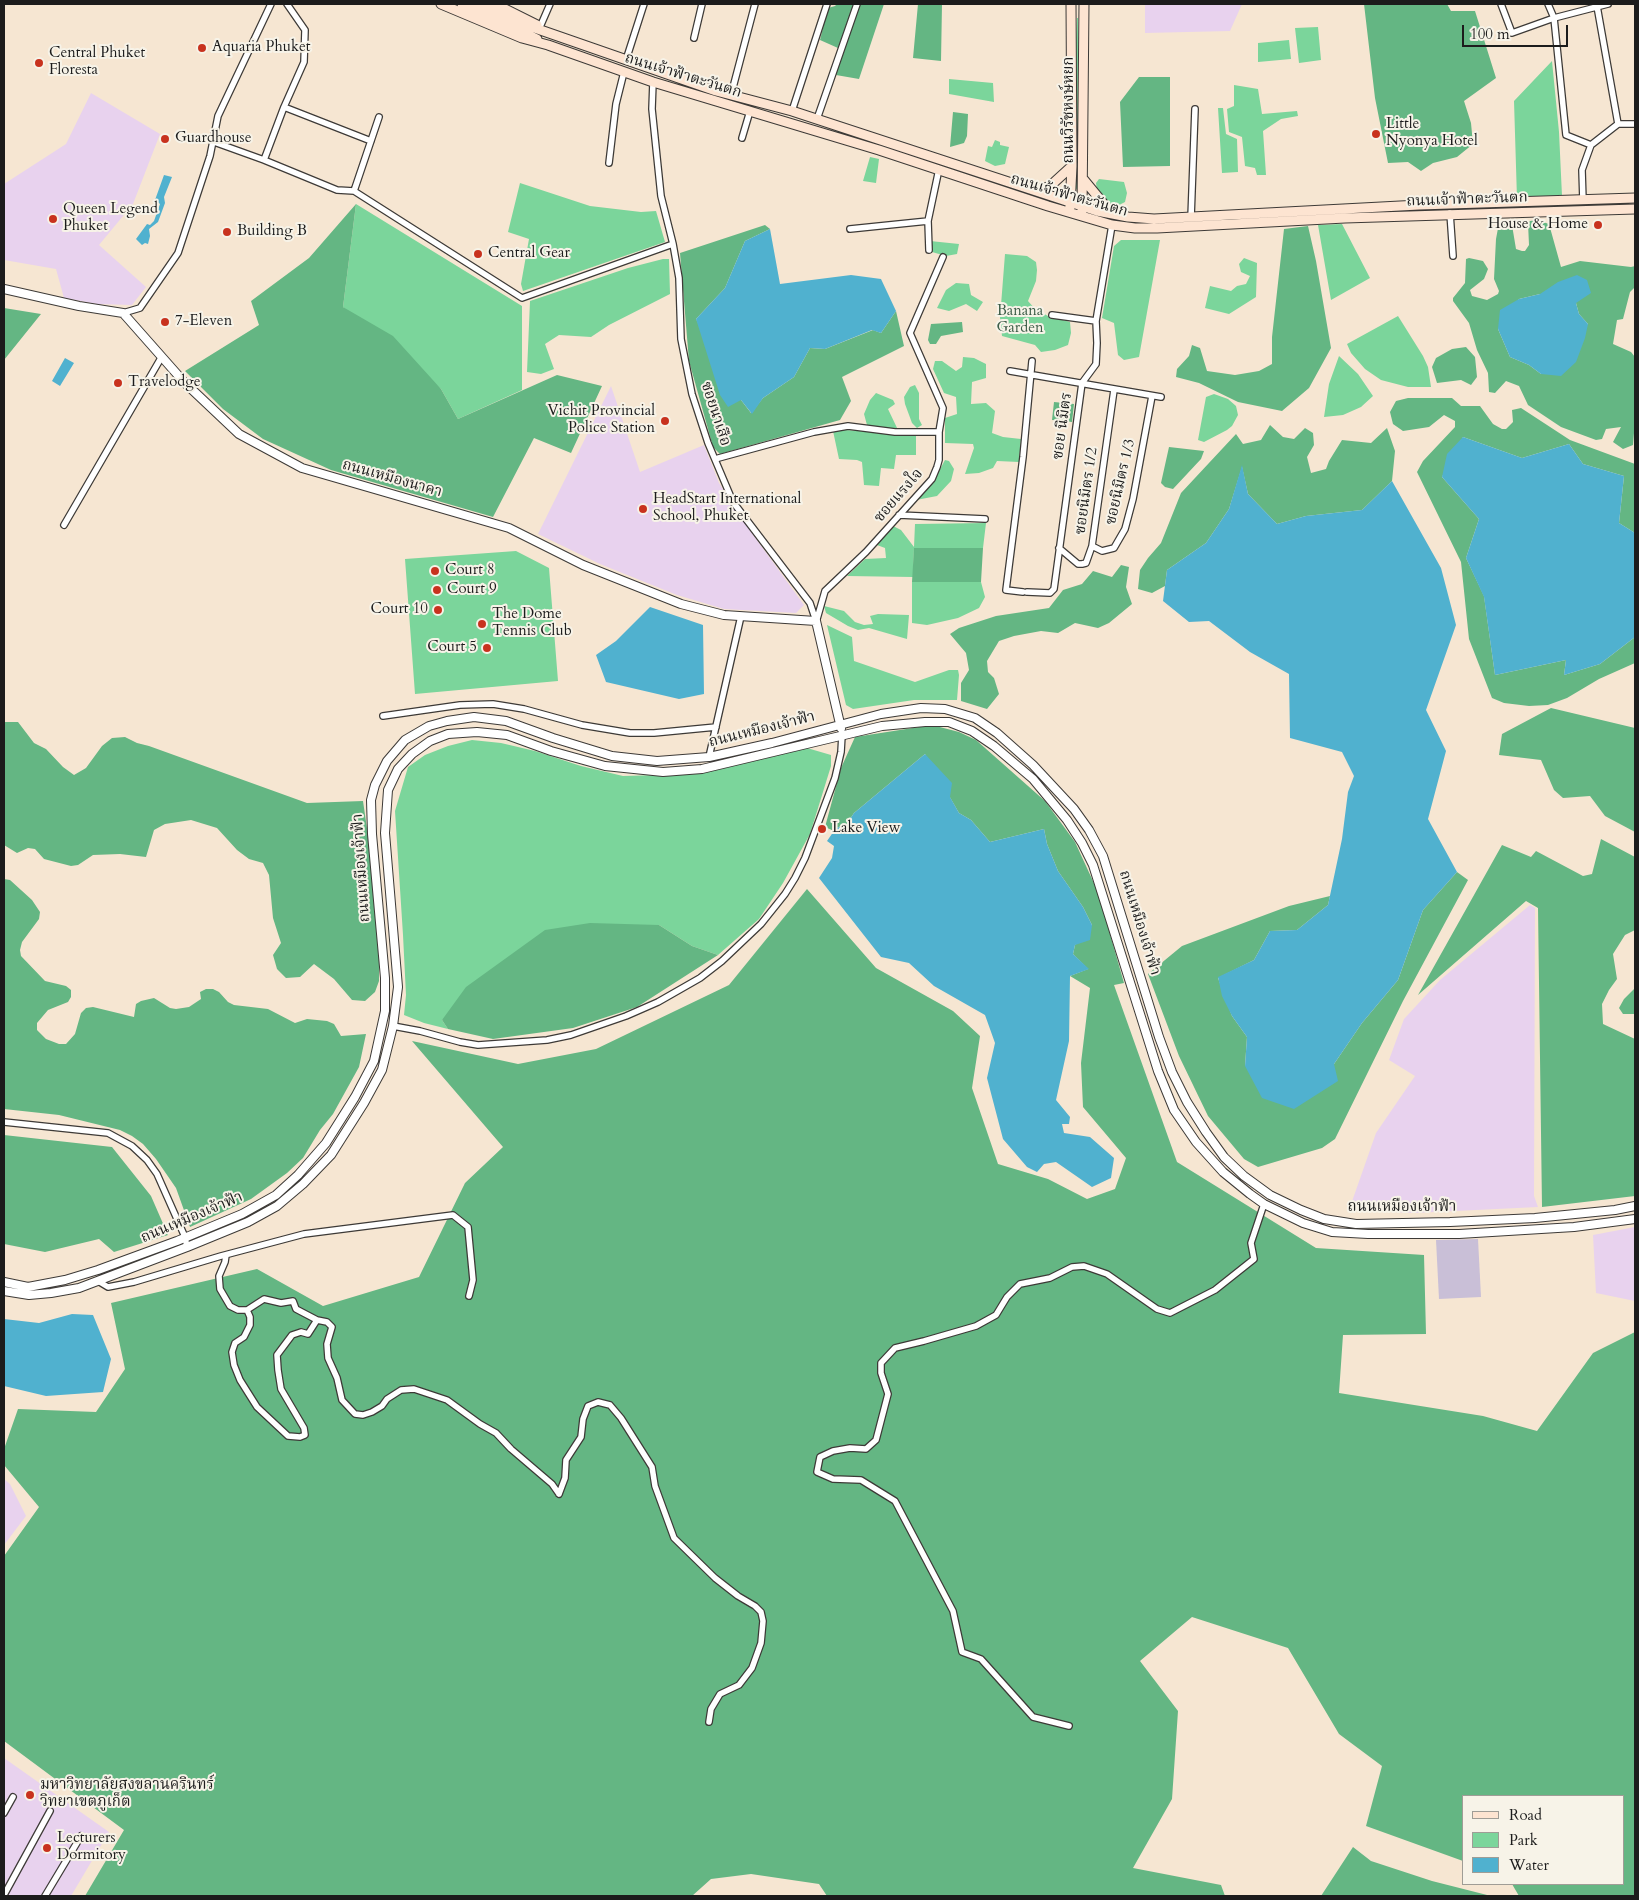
<!DOCTYPE html>
<html>
<head>
<meta charset="utf-8">
<style>
	body { margin:0 }
	#map { position:relative; width:1639px; height:1900px; overflow:hidden; background:#f6e6d2; font-family:Cardo,serif }
	canvas { display:block }
	.frame { position:absolute; inset:0; border:5px solid #1c1c1c; pointer-events:none }
	.legend { position:absolute; left:1462px; top:1795px; width:162px; height:90px; box-sizing:border-box; background:#f7f3e8; border:1px solid #9f9d96; margin:0; padding:6px 9px; list-style:none; font-size:15px; color:#1c1c1c }
	.legend li { display:flex; align-items:center; gap:10px; height:25px }
	.legend b { width:25px; border:1px solid #9f9d96 }
	.scale { position:absolute; left:1462px; top:25px; width:106px; height:22px; box-sizing:border-box; border:2px solid #1c1c1c; border-top:0; padding-left:6px; font-size:15px; line-height:18px; white-space:nowrap; color:#1c1c1c; -webkit-text-stroke:4px #f7f3e8; paint-order:stroke }
</style>
</head>
<body>
<div id="map">
<canvas width="1639" height="1900"></canvas>
<div class="frame"></div>
<ul class="legend">
<li><b style="height:6px;background:#fde4d1"></b>Road</li>
<li><b style="height:14px;background:#7bd59b"></b>Park</li>
<li><b style="height:14px;background:#50b1cf"></b>Water</li>
</ul>
<div class="scale">100 m</div>
</div>
<script>
const context = document.querySelector('canvas').getContext('2d');
context.lineJoin = 'round';
function fillPath(path, color) { context.fillStyle = color; context.fill(path, 'evenodd'); }
const poly = rows => new Path2D(rows.map(r => 'M' + r).join(''));
function trace(path, color, width, dash) { context.strokeStyle = color; context.lineWidth = width; context.lineCap = dash ? 'butt' : 'round'; context.setLineDash(dash || []); context.stroke(path); }
function label(font, color, halo, rows, align = 'center') {
  context.font = font + ' Cardo,"Noto Serif Thai",serif'; context.lineWidth = 4; context.setLineDash([]); context.textBaseline = 'middle'; context.strokeStyle = halo; context.fillStyle = color; for (const [text, x, y, turn = 0] of rows) {
    context.save(); context.translate(x, y); context.rotate((+turn || 0) * Math.PI / 180); context.textAlign = isNaN(turn) ? turn : align; if (halo) context.strokeText(text, 0, 0); context.fillText(text, 0, 0); context.restore();
  }
}
fillPath(poly([
	[1145,4,1242,4,1230,31,1145,33],
	[91,93,160,134,133,204,99,245,146,287,132,305,97,304,64,298,56,269,4,260,4,184,66,144],
	[611,386,640,472,704,445,719,483,754,536,804,605,796,613,724,609,677,595,600,564,538,534],
	[1530,905,1535,908,1534,1196,1538,1207,1414,1213,1349,1210,1376,1133,1415,1076,1389,1060,1404,1019,1440,980],
	[1635,1227,1635,1301,1596,1293,1593,1235],
	[4,1479,10,1484,26,1516,4,1545],
	[4,1758,109,1832,71,1896,4,1896]
]), '#e8d2ee');
fillPath(poly([
	[1478,1239,1481,1297,1439,1299,1436,1240]
]), '#c9bfd7');
fillPath(poly([
	[1077,18,1078,18,1079,173,1077,189,1074,188,1075,64],
	[1318,27,1321,60,1299,63,1295,28],
	[1289,40,1291,59,1258,62,1258,43],
	[1552,61,1559,132,1562,196,1517,199,1514,101],
	[949,79,993,83,994,102,949,94],
	[1234,85,1258,89,1262,114,1297,111,1298,116,1281,119,1263,131,1266,175,1257,175,1255,168,1245,166,1242,137,1229,132,1227,109,1234,106],
	[1218,108,1223,108,1226,134,1237,139,1238,172,1222,173],
	[995,140,1000,142,1000,145,1009,147,1005,164,995,166,985,161,988,146,992,147],
	[870,157,879,159,876,183,863,181],
	[1099,179,1124,182,1127,193,1125,202,1119,205,1105,205,1097,191,1096,183],
	[520,183,590,206,641,212,656,211,665,242,523,291,521,284,529,239,508,232],
	[356,204,522,306,522,390,458,419,441,389,343,307],
	[1342,224,1370,278,1331,300,1318,225],
	[1121,240,1160,240,1139,357,1124,360,1118,355,1114,323,1102,318,1114,246],
	[930,241,959,244,957,254,946,256,932,252],
	[1005,254,1027,256,1036,262,1037,270,1036,281,1028,301,1035,309,1048,316,1070,322,1071,333,1068,345,1055,350,1041,352,1035,345,1002,336,1000,318],
	[1244,258,1257,263,1256,297,1229,314,1205,308,1210,286,1231,291,1237,286,1246,284,1250,276,1241,272,1239,264],
	[663,259,669,259,670,294,609,325,591,337,559,335,545,344,554,369,541,374,527,372,530,301,628,268],
	[956,283,969,284,971,295,983,302,977,311,966,304,949,311,937,308,946,290],
	[1398,316,1423,356,1428,367,1431,387,1408,387,1381,380,1365,369,1351,353,1347,344],
	[1339,356,1358,374,1373,396,1361,407,1343,415,1324,417,1329,384],
	[963,357,974,358,986,364,986,378,972,382,971,404,986,403,995,411,992,433,1003,437,1021,439,1019,462,997,461,993,468,979,473,965,474,974,448,973,444,945,443,945,418,957,414,956,397,944,393,933,369,935,361,942,361,956,371,962,367],
	[915,385,919,393,919,419,922,425,917,428,912,423,905,404,904,397,910,387],
	[876,393,893,400,895,404,888,409,898,430,867,425,864,414,870,400],
	[1214,394,1228,399,1236,406,1238,415,1232,426,1227,430,1204,442,1198,440,1206,397],
	[845,430,916,435,916,455,896,455,894,469,881,468,879,486,864,485,862,462,857,460,839,459,833,431],
	[945,460,949,461,954,469,951,481,937,496,916,500,932,484],
	[986,523,983,548,914,548,913,577,847,576,865,559,886,558,885,548,877,545,893,526,901,530,914,547,915,524],
	[516,551,549,568,558,681,415,694,405,559],
	[912,582,981,582,985,597,979,608,958,618,927,625,912,623],
	[824,606,844,611,855,622,864,625,873,624,870,616,878,614,909,615,907,639,869,628,858,630,848,626,826,613],
	[827,625,852,637,854,661,915,682,949,670,958,670,959,675,957,700,914,700,853,709,846,705],
	[472,740,501,743,535,751,581,766,623,776,697,774,807,748,831,755,831,766,810,834,783,883,759,919,718,955,692,946,659,925,442,1020,448,1029,424,1023,404,1015,406,995,403,935,395,811,408,767,425,755,448,746]
]), '#7bd59b');
fillPath(poly([
	[837,4,854,4,838,48,820,40,828,8,835,6],
	[856,4,884,4,859,79,836,75],
	[918,4,942,4,941,61,913,58],
	[1364,4,1447,4,1451,11,1475,11,1496,78,1464,101,1471,123,1473,144,1457,157,1433,163,1421,171,1408,162,1388,163,1375,98],
	[1139,77,1170,77,1170,166,1123,167,1120,102],
	[953,112,968,114,967,136,964,143,950,147],
	[356,204,343,307,393,336,441,389,458,419,557,375,602,386,571,453,534,438,493,517,331,470,263,439,223,409,185,371,259,325,251,301,309,258],
	[1537,220,1549,224,1561,267,1580,261,1631,267,1635,266,1635,287,1630,292,1623,319,1617,320,1613,344,1631,352,1635,357,1635,421,1633,445,1623,449,1613,442,1621,427,1606,429,1602,439,1596,440,1561,427,1528,405,1519,386,1506,381,1495,393,1489,392,1488,373,1477,350,1469,323,1453,301,1453,298,1465,283,1466,259,1469,258,1483,261,1488,269,1484,279,1470,290,1472,296,1487,300,1498,294,1499,291,1494,279,1496,239,1499,223,1502,222,1512,225,1516,249,1522,251,1525,251,1529,245,1528,223,1530,221],
	[1540,294,1576,303,1579,314,1588,324,1541,374,1529,365,1510,357,1498,329,1519,299],
	[765,225,770,229,745,241,725,288,696,319,741,400,751,413,763,398,794,377,810,348,825,349,873,330,881,333,896,311,904,346,842,377,851,401,840,420,720,454,713,447,689,361,680,253],
	[1308,226,1316,261,1331,348,1309,388,1282,411,1238,402,1199,383,1176,377,1177,369,1189,356,1192,345,1200,348,1207,371,1235,375,1259,371,1272,364,1272,337,1284,229],
	[4,308,41,314,4,360],
	[962,322,963,332,941,336,936,344,930,344,928,340,931,324],
	[1466,347,1475,357,1477,377,1471,385,1461,380,1437,383,1432,367,1436,358,1452,349],
	[1408,398,1452,398,1461,406,1480,406,1493,424,1502,429,1506,429,1513,422,1512,410,1521,408,1570,440,1635,464,1635,533,1619,523,1624,476,1583,464,1569,444,1522,458,1463,437,1442,477,1479,519,1466,558,1484,596,1495,675,1566,660,1564,675,1600,664,1635,637,1635,663,1599,679,1567,698,1548,705,1529,706,1504,703,1492,698,1469,639,1461,562,1417,472,1423,461,1455,427,1455,421,1444,415,1429,427,1403,431,1393,424,1390,412,1396,401],
	[1054,402,1074,404,1072,422,1052,420],
	[1270,425,1283,437,1294,439,1305,428,1313,433,1314,445,1307,457,1311,473,1326,469,1329,461,1342,440,1371,443,1387,428,1395,451,1392,481,1362,510,1306,516,1277,524,1248,494,1242,467,1229,509,1206,543,1167,570,1165,586,1152,593,1138,589,1140,570,1148,558,1161,543,1181,493,1236,434,1243,444,1261,440],
	[1169,447,1204,451,1201,459,1173,489,1165,487,1161,483],
	[914,548,983,548,981,582,912,582],
	[1121,565,1129,567,1126,587,1132,604,1109,623,1098,628,1075,623,1058,633,1041,631,1014,636,999,641,987,661,988,672,994,678,999,694,987,709,961,701,961,683,969,670,966,653,950,634,959,628,996,616,1049,608,1063,590,1082,584,1093,571,1112,577],
	[1551,708,1635,728,1635,832,1605,816,1590,796,1563,798,1554,790,1541,760,1499,755,1502,734],
	[4,722,18,722,34,743,46,749,63,767,74,775,86,768,102,746,112,738,125,737,137,743,149,746,307,803,363,801,370,849,379,944,379,981,375,992,365,1001,352,1000,334,979,314,964,300,977,286,978,277,969,273,955,281,943,273,918,269,875,263,863,249,859,237,850,217,828,191,820,165,824,154,830,146,857,120,854,93,855,78,865,71,866,44,859,35,849,28,848,17,853,4,845],
	[932,725,959,732,976,740,1045,801,1075,842,1098,892,1124,983,1114,985,1177,1162,1316,1248,1424,1255,1426,1334,1343,1335,1339,1393,1483,1416,1537,1431,1593,1353,1635,1332,1635,1896,1519,1896,1512,1884,1623,1884,1623,1796,1463,1796,1463,1861,1366,1826,1382,1766,1339,1734,1288,1648,1192,1617,1140,1661,1178,1711,1172,1799,1133,1868,1221,1885,1225,1896,827,1896,819,1884,751,1874,711,1879,692,1896,85,1896,124,1830,4,1741,4,1556,39,1507,4,1465,4,1449,18,1409,96,1412,125,1369,111,1303,257,1269,323,1306,419,1277,465,1183,503,1147,412,1041,518,1064,596,1049,729,985,807,889,876,968,953,1011,980,1036,972,1088,998,1164,1048,1179,1087,1199,1115,1189,1126,1158,1083,1107,1081,1063,1090,988,1070,976,1088,969,1073,954,1075,945,1092,925,1083,907,1058,871,1047,844,1044,829,990,842,971,820,959,813,925,754,854,813,846,825,836,828,834,831,825,827,841,768,855,737],
	[1601,839,1635,857,1635,930,1625,935,1613,954,1617,979,1609,990,1602,1004,1603,1024,1635,1039,1635,1196,1542,1207,1538,908,1526,901,1418,995,1502,845,1531,857,1536,851,1583,876,1592,874],
	[1457,872,1468,880,1403,1001,1335,1139,1322,1148,1258,1167,1244,1159,1208,1116,1179,1056,1148,974,1182,946,1289,906,1330,896,1328,905,1297,930,1270,931,1254,960,1218,978,1232,1016,1247,1037,1245,1066,1334,1064,1362,1023,1398,980,1423,910],
	[4,879,10,880,32,900,40,912,39,919,22,942,20,950,21,956,45,981,66,986,71,990,71,997,68,1002,48,1010,37,1023,37,1030,46,1039,59,1044,66,1044,75,1034,81,1013,86,1008,93,1007,134,1017,136,1004,141,1001,154,998,170,1008,176,1009,189,1007,201,999,200,992,206,989,213,989,219,992,228,1002,234,1005,268,1009,295,1023,307,1019,327,1021,334,1024,341,1036,366,1034,359,1067,333,1114,320,1130,303,1158,287,1173,251,1199,190,1227,176,1188,156,1159,143,1144,132,1136,120,1130,59,1115,4,1109],
	[590,923,659,925,692,946,718,955,637,1007,573,1028,493,1039,448,1029,442,1020,466,987,545,930],
	[1635,988,1635,1014,1623,1014,1619,1008,1624,999],
	[4,1135,112,1147,151,1196,168,1235,114,1252,99,1239,45,1252,4,1244],
	[1353,1847,1371,1861,1432,1881,1491,1896,1321,1896]
]), '#64b683');
fillPath(poly([
	[164,175,172,177,164,197,165,203,158,222,149,229,150,236,148,244,145,243,142,245,136,239,147,224,150,225,154,221,160,204,155,200],
	[770,229,780,284,851,275,881,279,896,311,881,333,872,330,825,349,810,348,794,377,763,398,752,414,741,400,728,407,720,395,696,319,725,288,745,241],
	[1577,275,1587,280,1591,293,1576,303,1579,314,1588,324,1585,338,1576,362,1561,376,1541,374,1529,365,1510,357,1498,329,1500,310,1519,299,1540,294,1558,282],
	[65,358,74,363,60,386,52,381],
	[1463,437,1522,458,1569,444,1583,464,1624,476,1619,523,1635,533,1635,637,1600,664,1564,675,1566,660,1495,675,1484,597,1466,558,1479,519,1442,477,1447,454],
	[1242,465,1248,494,1277,524,1306,516,1362,510,1392,481,1441,568,1456,625,1426,710,1446,751,1428,819,1457,872,1423,910,1398,980,1362,1023,1334,1064,1338,1081,1294,1109,1262,1098,1245,1066,1247,1037,1232,1016,1222,996,1218,977,1254,960,1270,931,1297,930,1328,905,1342,839,1348,792,1354,776,1342,752,1290,738,1289,674,1250,652,1209,621,1189,622,1163,601,1167,570,1206,543,1229,509],
	[650,607,703,625,704,694,679,699,606,682,596,655,616,641],
	[925,754,952,783,950,797,959,813,971,820,990,842,1044,829,1047,844,1058,871,1083,907,1092,925,1090,940,1075,945,1073,954,1089,969,1070,976,1069,1041,1056,1100,1070,1117,1069,1124,1062,1124,1064,1133,1090,1137,1114,1158,1111,1178,1092,1187,1056,1162,1044,1164,1037,1172,1027,1167,1003,1139,987,1078,995,1043,985,1015,934,986,909,963,881,957,819,878,832,858,834,846,827,841,836,828,846,825,854,813],
	[72,1314,93,1315,111,1359,103,1392,46,1396,4,1386,4,1319,39,1323]
]), '#50b1cf');
const minor = poly([
	[1501,4,1512,33,1554,18,1608,4],
	[1548,4,1554,18,1566,135,1591,145],
	[1597,6,1618,124],
	[540,27,550,4],
	[694,38,702,4],
	[626,60,644,4],
	[653,82,652,109,661,196,673,244,679,278,681,339,692,394,708,443,733,502,810,603,816,621],
	[731,95,755,4],
	[284,107,371,141],
	[792,111,827,4],
	[817,119,857,4],
	[742,138,750,111],
	[214,142,264,160,337,190,354,191,522,298,673,244],
	[264,160,284,107,304,62,305,30,287,4],
	[609,163,616,104,624,72],
	[354,191,379,117],
	[1583,201,1582,170,1591,145,1618,124,1635,124],
	[1450,213,1453,256],
	[1191,218,1195,109],
	[850,229,928,221],
	[929,250,928,221,939,169],
	[123,313,140,308,178,253,210,156,218,116,271,4],
	[1052,315,1096,321],
	[1010,371,1161,397],
	[715,459,814,432,848,426,895,432,939,432],
	[899,515,985,519],
	[64,525,161,358],
	[1092,546,1102,551,1114,548,1125,529,1133,499,1152,396],
	[1059,548,1078,564,1082,564,1086,563,1092,546,1114,390],
	[1023,592,1006,590,1023,457,1032,361],
	[1027,592,1050,593,1054,589,1082,383,1096,364,1097,343,1096,321,1112,225],
	[817,619,825,591,866,552,932,479,937,467,939,460,939,432,943,408,910,333,943,257],
	[383,716,460,705,493,704,524,709,582,725,630,733,654,733,716,727],
	[709,757,741,616],
	[393,1026,420,1031,460,1042,478,1045,547,1040,571,1035,626,1016,658,1002,700,978,722,961,761,924,785,894,795,878,805,858,835,778,841,752,842,735],
	[4,1122,108,1133,132,1146,147,1160,157,1174,185,1237,187,1247],
	[226,1255,225,1262,219,1276,220,1289,230,1306,238,1310,247,1310,264,1299,281,1303,293,1301,296,1309,317,1320,327,1322,332,1327,327,1344,328,1358,337,1378,342,1400,355,1414,363,1415,372,1412,382,1406,387,1399,401,1390,414,1389,447,1400,480,1424,496,1433,511,1449,552,1484,559,1494],
	[98,1281,108,1287,134,1282,221,1256,304,1234,453,1215,468,1227,473,1280,469,1296],
	[247,1310,250,1317,250,1325,244,1337,235,1343,232,1352,234,1365,240,1380,257,1407,288,1436,300,1437,305,1435,304,1428,281,1389,278,1370,277,1355,292,1335,301,1332,308,1334,317,1320],
	[559,1494,565,1478,566,1460,581,1437,583,1419,588,1406,598,1402,610,1405,621,1418,652,1467,655,1486,674,1538,715,1578,738,1596,755,1606,761,1612,763,1621,761,1643,752,1668,739,1685,720,1694,711,1709,709,1722],
	[1069,1726,1033,1717,981,1659,962,1652,953,1611,895,1501,861,1480,833,1479,817,1472,820,1457,833,1451,850,1448,866,1449,876,1440,888,1394,881,1373,881,1363,895,1348,924,1341,976,1326,996,1315,1007,1297,1020,1284,1050,1278,1072,1267,1084,1266,1107,1274,1157,1309,1170,1313,1215,1290,1254,1259,1251,1243,1264,1204],
	[4,1813,13,1797],
	[4,1895,50,1811],
	[45,1896,81,1836]
]);
const tertiary = poly([
	[4,289,79,306,123,313,184,382,239,434,302,468,509,528,583,565,681,604,724,615,816,621,841,728],
	[4,1282,28,1287,65,1280,98,1270,177,1241,242,1214,276,1195,298,1175,326,1143,355,1097,374,1061,385,1011,385,978,372,834,371,800,375,785,387,761,405,740,429,726,447,721,474,717,506,721,553,738,612,756,657,761,709,757,772,743,881,714,921,708,945,709,975,718,997,733,1033,765,1074,809,1089,830,1103,856,1159,1037,1172,1072,1187,1102,1206,1132,1224,1157,1244,1176,1270,1195,1301,1210,1324,1219,1356,1224,1450,1222,1535,1218,1615,1210,1635,1206],
	[4,1291,29,1295,51,1293,79,1288,187,1247,248,1222,277,1206,303,1184,331,1155,364,1103,382,1070,393,1026,398,987,385,833,388,790,398,769,412,754,430,741,448,734,477,732,507,735,551,751,605,766,663,772,702,769,882,726,925,722,949,722,972,731,994,746,1033,779,1067,820,1082,843,1093,865,1158,1071,1174,1110,1196,1142,1223,1172,1250,1194,1264,1204,1303,1223,1332,1232,1368,1234,1459,1234,1574,1227,1635,1219]
]);
const secondary = poly([
	[441,4,522,38,548,45,653,82,879,150,1048,206,1112,225,1135,228,1157,228,1345,218,1635,209],
	[462,4,537,39],
	[476,4,526,25,716,91,792,111,1097,211,1128,217,1154,219,1419,205,1635,198],
	[495,4,537,25],
	[1084,180,1112,214],
	[1038,189,1049,187,1072,166],
	[1070,207,1072,166,1071,4],
	[1082,211,1084,4]
]);
trace(minor, '#3d3a37', 8);
trace(tertiary, '#3d3a37', 10);
trace(secondary, '#3d3a37', 11);
trace(minor, '#fff', 5.5);
trace(tertiary, '#fff', 8);
trace(secondary, '#fde4d1', 9);
for (const [x, y, r, color] of [
	[202,48,5,"#c8321e"],
	[39,63,5,"#c8321e"],
	[1376,134,5,"#c8321e"],
	[165,139,5,"#c8321e"],
	[53,219,5,"#c8321e"],
	[1598,225,5,"#c8321e"],
	[227,232,5,"#c8321e"],
	[478,254,5,"#c8321e"],
	[165,322,5,"#c8321e"],
	[118,383,5,"#c8321e"],
	[665,421,5,"#c8321e"],
	[643,509,5,"#c8321e"],
	[435,571,5,"#c8321e"],
	[437,590,5,"#c8321e"],
	[438,610,5,"#c8321e"],
	[482,624,5,"#c8321e"],
	[487,648,5,"#c8321e"],
	[822,829,5,"#c8321e"],
	[30,1795,5,"#c8321e"],
	[47,1848,5,"#c8321e"]
]) { const dot = new Path2D(); dot.arc(x, y, r, 0, 2 * Math.PI); context.fillStyle = color; context.fill(dot); trace(dot, '#f7f3e8', 2); }
label('15px', '#1c1c1c', '#f7f3e8', [
	["Aquaria Phuket",212,48],
	["Central Phuket",49,54],
	["Floresta",49,71],
	["Little",1386,125],
	["Nyonya Hotel",1386,142],
	["Guardhouse",175,139],
	["Queen Legend",63,210],
	["Phuket",63,227],
	["House & Home",1588,225,"right"],
	["Building B",237,232],
	["Central Gear",488,254],
	["7-Eleven",175,322],
	["Travelodge",128,383],
	["Vichit Provincial",655,412,"right"],
	["Police Station",655,429,"right"],
	["HeadStart International",653,500],
	["School, Phuket",653,517],
	["Court 8",445,571],
	["Court 9",447,590],
	["Court 10",428,610,"right"],
	["The Dome",492,615],
	["Tennis Club",492,632],
	["Court 5",477,648,"right"],
	["Lake View",832,829],
	["มหาวิทยาลัยสงขลานครินทร์",40,1786],
	["วิทยาเขตภูเก็ต",40,1803],
	["Lecturers",57,1839],
	["Dormitory",57,1856]
], 'left');
label('15px', '#1c1c1c', '#f7f3e8', [
	["ถนนเจ้าฟ้าตะวันตก",683,76,17],
	["ถนนวิรัชหงษ์หยก",1070,110,-90],
	["ถนนเจ้าฟ้าตะวันตก",1069,196,16],
	["ถนนเจ้าฟ้าตะวันตก",1467,200,-2],
	["ซอยนาเสือ",715,414,72],
	["ซอย นิมิตร",1063,426,-82],
	["ถนนเหมืองนาคา",392,479,16],
	["ซอยนิมิตร 1/3",1121,482,-77],
	["ซอยนิมิตร 1/2",1087,491,-82],
	["ซอยแรงใจ",899,496,-49],
	["ถนนเหมืองเจ้าฟ้า",762,730,-14],
	["ถนนเหมืองเจ้าฟ้า",362,868,-94],
	["ถนนเหมืองเจ้าฟ้า",1139,923,73],
	["ถนนเหมืองเจ้าฟ้า",1402,1208],
	["ถนนเหมืองเจ้าฟ้า",192,1218,-23]
]);
label('15px', '#3d5d48', '#f7f3e8', [
	["Banana",1020,312],
	["Garden",1020,329]
]);
</script>
</body>
</html>
